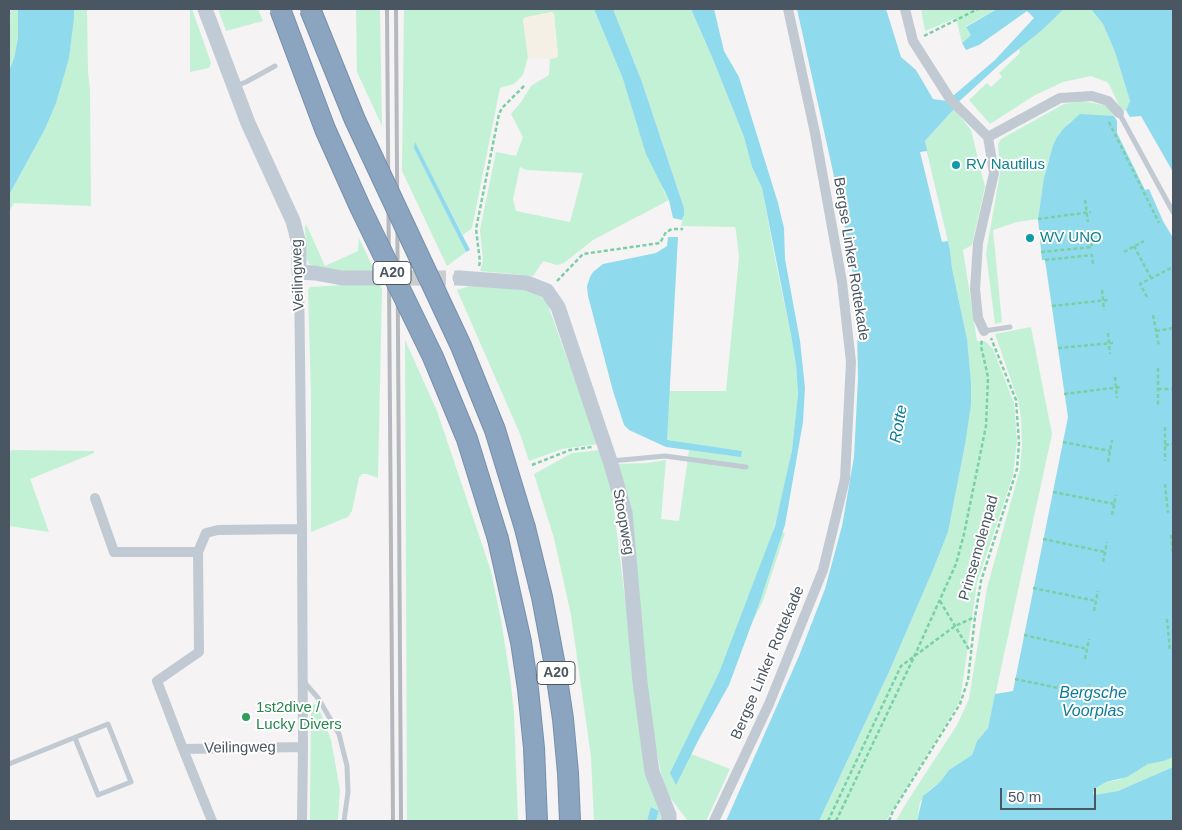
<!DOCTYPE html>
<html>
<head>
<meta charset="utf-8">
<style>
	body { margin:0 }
	#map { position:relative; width:1182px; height:830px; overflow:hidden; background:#f5f3f3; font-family:Helvetica,sans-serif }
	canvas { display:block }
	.frame { position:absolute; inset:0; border:10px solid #4a5661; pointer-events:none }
	.scale { position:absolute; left:1000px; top:788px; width:96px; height:22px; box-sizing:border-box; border:2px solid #4a5661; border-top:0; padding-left:6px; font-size:15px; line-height:18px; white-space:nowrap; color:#4a5661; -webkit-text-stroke:4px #fff; paint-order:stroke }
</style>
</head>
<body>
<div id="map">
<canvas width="1182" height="830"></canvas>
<div class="frame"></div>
<div class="scale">50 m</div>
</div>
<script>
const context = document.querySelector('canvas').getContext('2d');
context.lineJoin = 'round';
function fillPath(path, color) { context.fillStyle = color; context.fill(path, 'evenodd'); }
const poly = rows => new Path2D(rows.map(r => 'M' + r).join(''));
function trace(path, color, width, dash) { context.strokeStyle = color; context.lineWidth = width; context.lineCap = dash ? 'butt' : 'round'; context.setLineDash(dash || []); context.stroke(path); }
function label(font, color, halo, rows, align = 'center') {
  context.font = font + ' Helvetica,sans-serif'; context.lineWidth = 4; context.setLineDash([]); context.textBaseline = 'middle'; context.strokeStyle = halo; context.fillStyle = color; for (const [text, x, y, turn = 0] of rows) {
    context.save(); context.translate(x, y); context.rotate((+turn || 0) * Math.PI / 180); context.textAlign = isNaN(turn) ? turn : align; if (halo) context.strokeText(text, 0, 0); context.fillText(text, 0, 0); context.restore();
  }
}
fillPath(poly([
	[11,9,18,9,18,38,14,58,9,71,9,30],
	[74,9,87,9,88,72,90,89,91,206,14,203,9,212,9,195,44,131,69,58],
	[190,9,192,9,211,63,209,68,190,72],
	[218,9,258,9,263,21,226,31],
	[356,9,380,9,382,126,357,72],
	[404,9,594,9,623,79,664,192,669,200,593,240,564,263,557,265,543,261,533,276,480,271,483,261,480,230,496,152,516,156,523,137,511,114,521,102,531,86,549,75,550,59,556,58,558,56,554,14,552,12,523,19,528,57,523,75,514,84,500,88,472,228,463,235,415,143,415,148,466,252,447,266,402,171],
	[520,167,526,170,583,173,570,222,516,211,513,199],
	[613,9,691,9,712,57,744,137,752,167,762,188,776,264,791,335,796,365,798,394,792,450,781,503,773,531,785,533,763,601,686,752,730,769,706,821,688,821,668,795,663,784,655,742,617,464,647,463,666,460,661,519,679,521,689,450,741,456,742,451,666,441,669,391,726,391,739,258,736,230,735,227,681,226,684,215,684,208,642,82],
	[921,9,997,9,966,26,971,35,962,43,956,18,925,31],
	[1064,9,1091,9,1103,24,1115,52,1130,101,1126,110,1122,112,1110,86,1107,82,1091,76,1063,82,1035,95,990,124,969,100,987,83,991,87,1002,77,999,73,1020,53,1019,49,1041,31],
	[1082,101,1104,105,1111,110,1114,116,1071,121,1057,137,1053,145,1046,169,1038,219,1017,222,993,230,1002,322,995,324,986,253,1000,173,998,144,1001,139,1064,104],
	[954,109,971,130,985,187,972,245,963,250,977,341,985,341,993,349,1014,403,1017,441,1013,475,977,583,960,701,886,821,819,821,889,672,933,570,948,532,965,445,967,339,952,268,950,250,925,141],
	[306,224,325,266,358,251,359,238,376,274,344,274,309,264,307,260,305,228],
	[379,283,382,289,378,478,367,474,362,474,359,477,352,511,348,517,311,532,311,395,308,290,310,287],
	[470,286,528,290,546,300,598,444,562,449,529,461,520,434,457,290],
	[1031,327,1052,434,988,728,977,741,972,755,949,770,940,782,928,791,920,802,917,821,896,821,905,805,957,725,969,699,987,588,1020,469,1022,445,1021,417,1018,400,995,334],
	[405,340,437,411,491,571,501,620,510,677,514,713,518,821,407,821],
	[12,450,94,451,94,453,30,479,49,532,9,526,9,453],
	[601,450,612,493,640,720,665,809,663,821,656,821,659,811,652,807,647,821,594,821,591,757,571,615,554,538,534,474,572,453],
	[315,704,318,706,331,740,340,790,338,821,310,821,311,706],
	[1173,757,1173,767,1118,791,1094,795,1093,789,1106,782,1119,780,1148,764,1164,761]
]), '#c3f1d5');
fillPath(poly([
	[552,12,554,14,558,56,556,58,550,59,530,58,528,57,523,19,526,17]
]), '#f5f0e5');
fillPath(poly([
	[18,9,74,9,74,18,69,58,56,103,44,131,9,195,9,71,14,58,18,38],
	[594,9,613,9,642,82,684,208,684,215,682,220,673,218,669,200,646,154,623,79],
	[691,9,714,9,724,51,739,77,778,203,784,228,785,259,800,341,805,388,803,422,785,525,759,604,729,685,700,737,676,785,670,773,719,673,775,526,792,450,798,394,796,365,791,335,762,188,752,167,744,137,712,57],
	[797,9,886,9,901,57,916,70,933,99,947,101,995,60,1034,18,1027,11,979,45,966,50,962,43,971,35,966,27,997,9,1064,9,1041,31,999,65,953,107,954,109,925,141,950,250,952,268,967,339,971,383,971,404,965,445,948,532,933,570,889,672,819,821,726,821,799,656,825,589,842,526,854,457,858,379,857,324,854,280,843,217],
	[1091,9,1173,9,1173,172,1141,116,1130,117,1128,114,1126,110,1130,101,1115,52,1103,24],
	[1080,114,1114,116,1117,121,1117,133,1145,190,1149,189,1163,221,1173,238,1173,757,1164,761,1148,764,1127,777,1106,782,1094,789,1093,793,1094,795,1118,791,1173,767,1173,821,917,821,923,796,940,782,949,770,972,755,977,741,988,728,995,694,1013,691,1068,417,1045,260,1042,260,1038,219,1044,178,1053,145,1057,137,1064,128],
	[415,142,470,250,466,252,414,148],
	[668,237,678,237,667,440,742,451,741,457,666,447,629,430,624,425,613,391,588,296,587,286,590,277,593,272,603,264,656,253,667,246],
	[651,807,659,811,656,821,647,821]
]), '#90daee');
fillPath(poly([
	[927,151,948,241,942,242,920,152]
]), '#f5f3f3');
trace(poly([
	[385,278,460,278]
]), '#caccce', 15, [15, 8]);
const highway = poly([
	[525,528,542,597,555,666,563,719,568,773,570,821],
	[498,539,521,642,528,689,534,748,537,821]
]);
trace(highway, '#7690ad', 22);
trace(poly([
	[9,15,9,9],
	[924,36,978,9],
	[1109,122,1159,223],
	[1085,200,1088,222],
	[1038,219,1091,212],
	[1134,246,1151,278],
	[1041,252,1092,247,1090,238],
	[1124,252,1144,241],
	[1045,260,1092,255,1093,265],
	[479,266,480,262,476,229,499,114,502,108,525,85],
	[557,281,583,254,660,243,666,232,672,229,683,229],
	[1102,290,1104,310],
	[1147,297,1140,284,1173,267],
	[1052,306,1108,300],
	[1153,315,1159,346],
	[1156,331,1173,328],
	[1108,333,1110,354],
	[1058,348,1113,343],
	[1158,368,1158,405],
	[1115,377,1117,398],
	[1158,389,1173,389],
	[1064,394,1121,387],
	[1165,427,1165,461],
	[1063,442,1110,451],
	[1165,445,1173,444],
	[1108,462,1112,440],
	[532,465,570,450,592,447],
	[1165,484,1168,513],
	[1053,492,1114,504],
	[1112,515,1116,495],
	[1171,535,1173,555],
	[1043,539,1105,552],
	[1103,562,1107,542],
	[1033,588,1096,601],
	[940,601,970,651],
	[1094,611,1098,591],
	[1167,619,1170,651],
	[1024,635,1087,649],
	[1085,659,1089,639],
	[1015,679,1087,694],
	[1085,704,1089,684],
	[828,821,901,666,955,626,975,617],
	[836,821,914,657,956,564,964,534,986,426,988,377,981,346,982,340],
	[889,821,893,811,960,704,968,680,975,617,981,581,1017,469,1019,443,1016,400,991,338]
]), '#7ad0a6', 2.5, [4, 2.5]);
trace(poly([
	[235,86,246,82,275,66],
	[1119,113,1173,212],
	[984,331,1010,327],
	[611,461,665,456,746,467],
	[305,683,318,698,339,734,347,766,348,792,344,821],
	[9,764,108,724,131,782,98,795,75,738]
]), '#c1cad2', 5);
trace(poly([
	[905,9,913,41,950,99,988,137],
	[988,137,1060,98,1092,96,1108,101,1119,113],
	[299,272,302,529,303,747,183,749,157,681,199,652,198,552,206,533,218,530,302,529],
	[984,331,978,318,975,289,978,243,994,173,988,137],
	[95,498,114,552,198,552],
	[183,749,212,821],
	[302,821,303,747],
	[714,821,769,704,823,570,845,479,851,362,842,282,815,133,788,9]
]), '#c1cad2', 10);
trace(poly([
	[205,9,248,123,293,221,299,244,299,272,315,273,342,278,381,278],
	[460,278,527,283,547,291,558,307,610,461,625,512,640,682,652,772,669,815,669,821]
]), '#c1cbd6', 15);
trace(highway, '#8ba5c1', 20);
trace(poly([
	[387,9,393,821],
	[396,9,401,821]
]), '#b5b8bd', 4);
const highwayBridge = poly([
	[280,9,325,129,360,207,433,357,467,439,498,539],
	[310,9,355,120,461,346,495,430,525,528]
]);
trace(highwayBridge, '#7690ad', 22, []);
trace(highwayBridge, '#8ba5c1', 20);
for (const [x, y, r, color] of [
	[956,165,5,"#0f9aa8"],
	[1030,238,5,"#0f9aa8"],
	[246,717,5,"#2e9e5b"]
]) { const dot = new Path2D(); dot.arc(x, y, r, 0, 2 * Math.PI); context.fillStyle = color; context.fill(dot); trace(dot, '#fff', 2); }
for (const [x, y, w] of [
	[392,273,38],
	[556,673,38]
]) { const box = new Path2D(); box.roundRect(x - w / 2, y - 11.5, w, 23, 4); context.fillStyle = '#fff'; context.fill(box); trace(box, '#4a5661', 1); }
label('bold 14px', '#4a5661', null, [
	["A20",392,273],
	["A20",556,673]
]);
label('15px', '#0d838f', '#fff', [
	["RV Nautilus",966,165],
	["WV UNO",1040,238]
], 'left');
label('15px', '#4a5661', '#fff', [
	["Bergse Linker Rottekade",851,259,81],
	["Veilingweg",298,275,-92],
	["Stoopweg",623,522,80],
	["Prinsemolenpad",979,548,-74],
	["Bergse Linker Rottekade",768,663,-67],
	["Veilingweg",240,748,-1]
]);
label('15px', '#27864d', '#fff', [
	["1st2dive /",256,708],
	["Lucky Divers",256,725]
], 'left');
label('italic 16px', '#0c7c9b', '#fff', [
	["Rotte",899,424,-80],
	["Bergsche",1093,694],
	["Voorplas",1093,712]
]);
</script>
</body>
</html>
